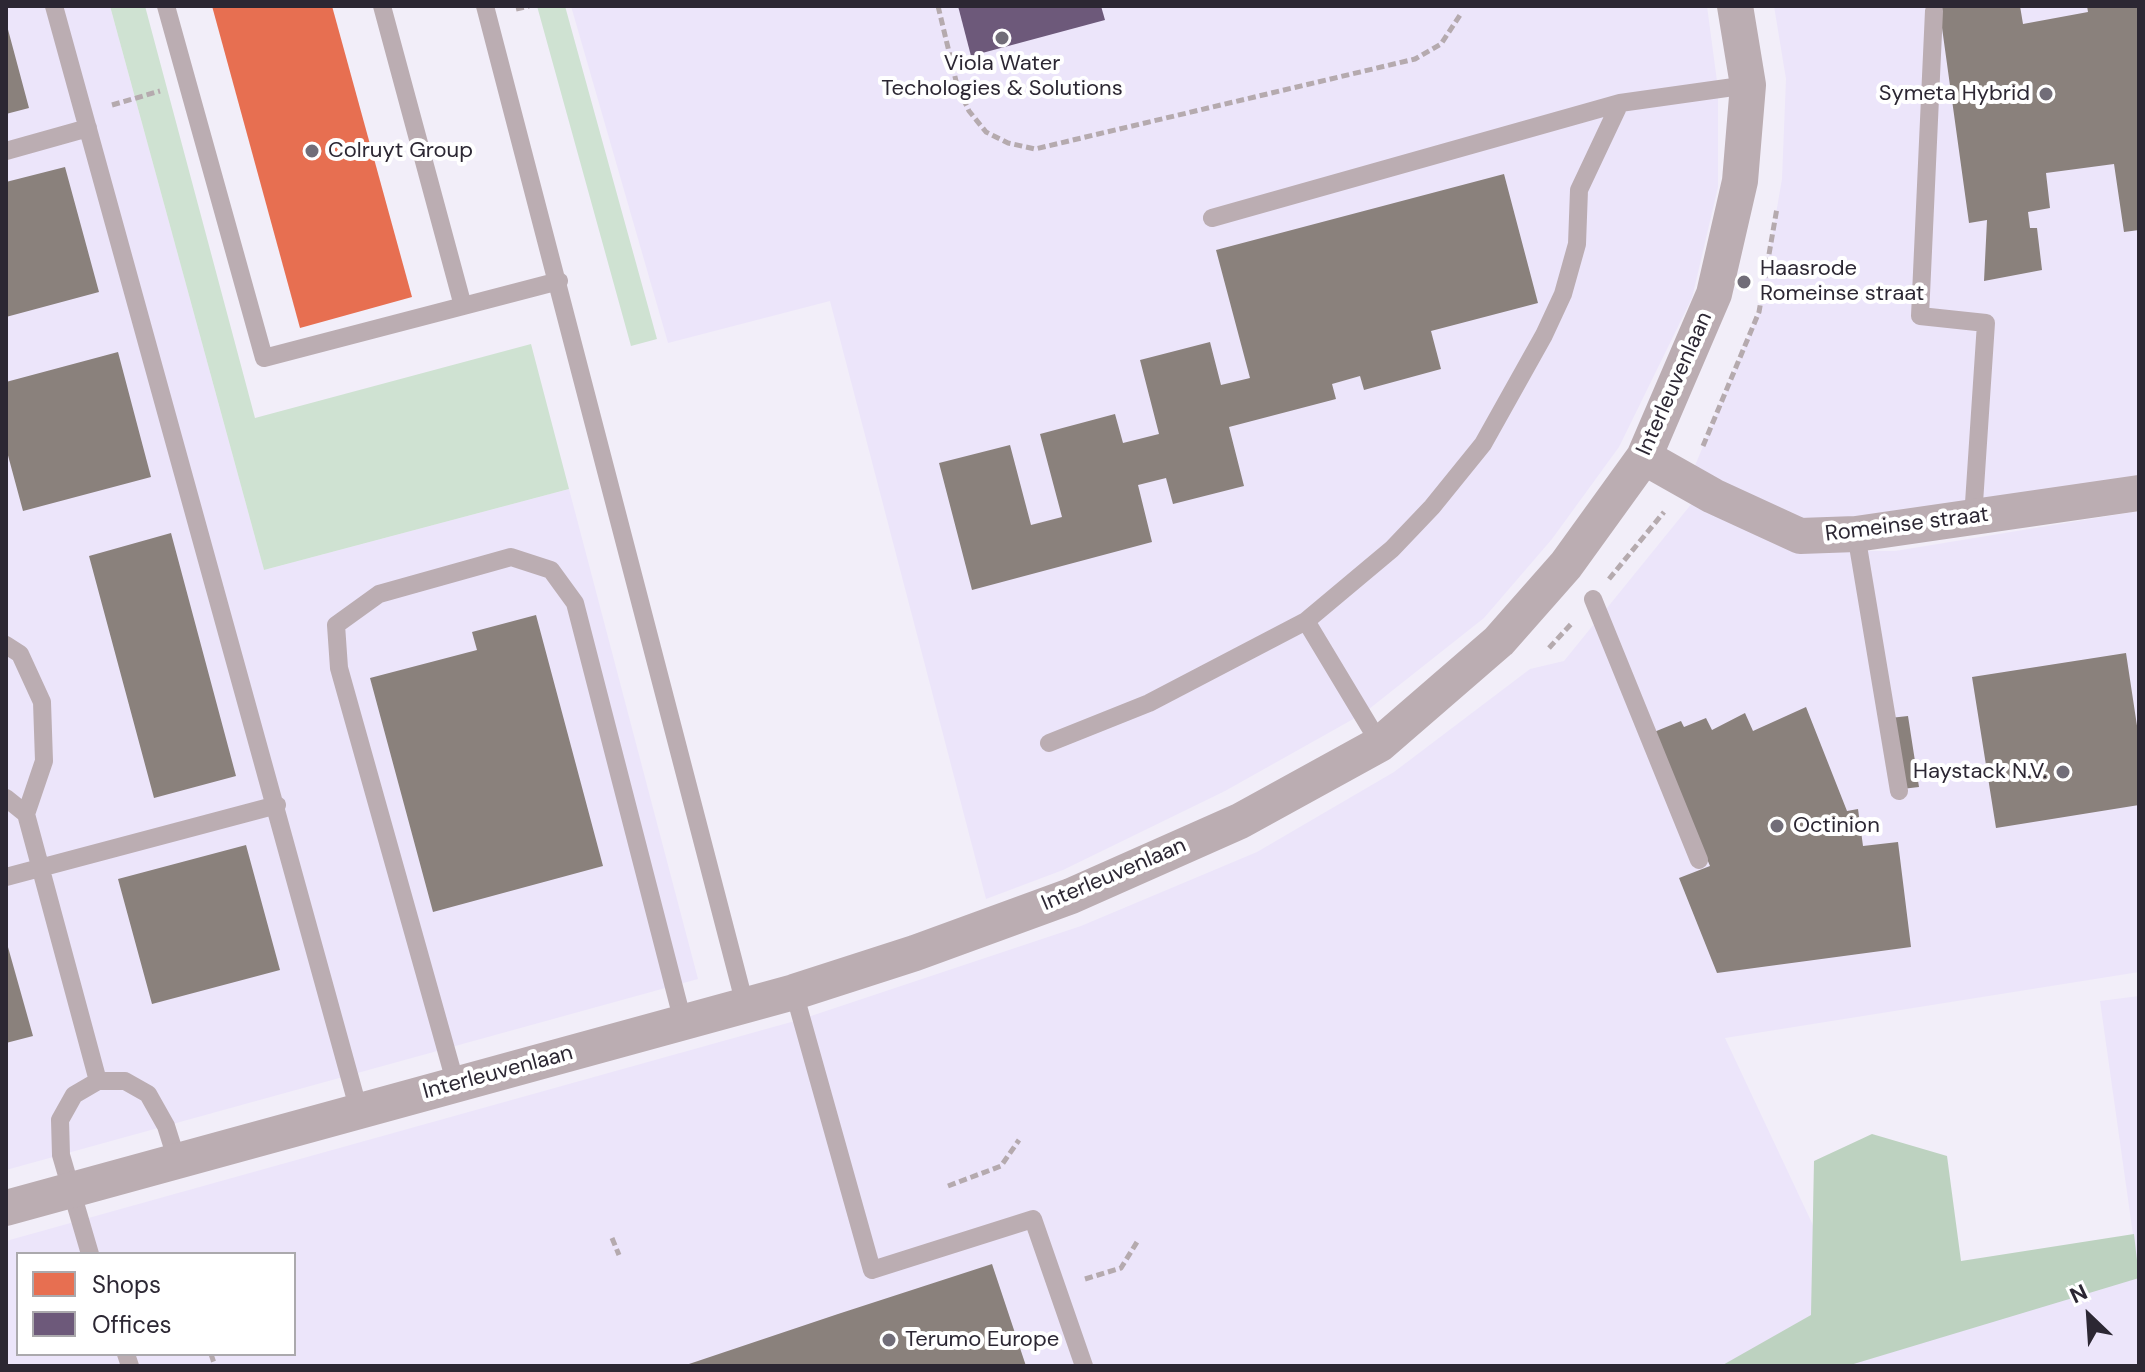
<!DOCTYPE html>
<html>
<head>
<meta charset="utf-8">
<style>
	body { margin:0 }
	#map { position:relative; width:2145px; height:1372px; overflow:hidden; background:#f2eef9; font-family:"DM Sans",sans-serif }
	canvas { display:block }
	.frame { position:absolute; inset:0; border:8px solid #2c2733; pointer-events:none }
	.legend { position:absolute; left:16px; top:1252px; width:280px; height:104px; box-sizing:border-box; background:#fff; border:2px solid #aba9ad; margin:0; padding:10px 14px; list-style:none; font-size:24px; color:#2c2733 }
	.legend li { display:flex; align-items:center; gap:16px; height:40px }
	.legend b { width:40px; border:2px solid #aba9ad }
	.north { position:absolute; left:2049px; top:1276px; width:80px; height:80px; -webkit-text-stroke:6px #fff; paint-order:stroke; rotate:335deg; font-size:22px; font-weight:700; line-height:32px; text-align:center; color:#2c2733 }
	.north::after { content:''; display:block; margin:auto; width:28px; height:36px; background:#2c2733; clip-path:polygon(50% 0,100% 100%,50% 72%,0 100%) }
</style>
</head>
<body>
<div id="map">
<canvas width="2145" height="1372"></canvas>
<div class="frame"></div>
<ul class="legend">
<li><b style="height:22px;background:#e76f51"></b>Shops</li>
<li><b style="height:22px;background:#6d597a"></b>Offices</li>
</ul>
<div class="north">N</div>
</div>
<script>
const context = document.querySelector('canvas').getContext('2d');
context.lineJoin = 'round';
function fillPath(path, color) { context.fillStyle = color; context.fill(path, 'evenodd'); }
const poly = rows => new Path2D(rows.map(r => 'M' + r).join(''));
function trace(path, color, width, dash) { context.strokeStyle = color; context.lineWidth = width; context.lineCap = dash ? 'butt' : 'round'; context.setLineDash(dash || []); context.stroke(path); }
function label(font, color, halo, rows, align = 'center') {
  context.font = font + ' "DM Sans",sans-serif'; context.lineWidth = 8; context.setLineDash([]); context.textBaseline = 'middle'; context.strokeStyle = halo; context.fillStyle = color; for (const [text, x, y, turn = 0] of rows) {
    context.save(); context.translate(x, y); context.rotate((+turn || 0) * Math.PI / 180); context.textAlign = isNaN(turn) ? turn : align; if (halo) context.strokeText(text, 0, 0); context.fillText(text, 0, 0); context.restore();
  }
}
fillPath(poly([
	[6,6,110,6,264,570,569,489,698,979,6,1170],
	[571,6,1707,6,1718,89,1718,187,1692,298,1619,447,1552,539,1484,618,1364,713,1225,791,1063,870,986,899,830,301,668,343],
	[1774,6,2139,6,2139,493,1800,536,1689,480,1759,312,1782,179,1786,79],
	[1697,497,1863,551,1895,551,2139,511,2139,972,1725,1038,1875,1357,2139,1277,2139,1366,6,1366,6,1241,802,1019,1081,926,1257,852,1394,772,1530,669,1564,661],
	[18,1254,294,1254,294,1354,18,1354],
	[2139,996,2139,1277,2100,1001]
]), '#ece5fa');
fillPath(poly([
	[110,6,145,6,255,418,531,344,569,489,264,570],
	[537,6,565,6,657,339,631,346]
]), '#cfe2d2');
fillPath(poly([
	[1872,1134,1947,1156,1961,1261,2134,1234,2139,1278,1847,1366,1721,1366,1811,1315,1814,1161]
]), '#bdd2c0');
fillPath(poly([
	[212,6,332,6,412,297,300,328]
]), '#e76f51');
fillPath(poly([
	[958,6,1101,6,1105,20,971,56]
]), '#6d597a');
fillPath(poly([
	[1939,6,2020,6,2023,24,2088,12,2087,6,2139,6,2139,230,2124,232,2114,164,2046,173,2050,208,2028,212,2030,228,2037,228,2042,270,1984,281,1987,220,1969,223],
	[6,22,29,108,6,114],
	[65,167,99,292,6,317,6,182],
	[1504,174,1538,303,1431,331,1441,369,1364,390,1360,376,1332,384,1336,399,1229,427,1244,486,1173,504,1166,478,1138,485,1152,542,972,590,939,463,1010,445,1031,525,1062,517,1040,434,1115,414,1123,443,1159,434,1140,360,1210,342,1221,385,1250,378,1216,250],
	[118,352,151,477,23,511,6,448,6,382],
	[171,533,236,776,154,798,89,556],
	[536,615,603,866,433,912,370,678,477,650,472,632],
	[2126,653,2139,739,2139,805,1996,828,1972,677],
	[1806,707,1847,811,1858,809,1863,846,1898,842,1911,947,1717,973,1679,878,1710,866,1654,732,1681,721,1684,727,1706,718,1712,730,1745,713,1753,731],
	[1908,716,1919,787,1902,789,1890,718],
	[246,845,280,970,152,1004,118,879],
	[6,940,33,1036,6,1043],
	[992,1264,1026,1366,683,1366,838,1314]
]), '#8a817c');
trace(poly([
	[938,6,957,85,969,111,986,132,1008,143,1035,149,1415,59,1441,44,1462,12],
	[516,9,529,6],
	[112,105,160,91],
	[1703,446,1759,312,1777,208],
	[1609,579,1664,512],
	[1549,648,1572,623],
	[948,1186,1001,1166,1019,1140],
	[612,1238,619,1255],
	[1085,1279,1121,1268,1137,1242],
	[211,1354,215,1366]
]), '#b5aaae', 5, [8, 4]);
trace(poly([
	[54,6,359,1111],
	[166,6,264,358,559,281],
	[382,6,463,306],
	[485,6,745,1005],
	[1934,11,1920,316,1986,323,1973,518],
	[6,151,88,128],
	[1212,218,1620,103,1748,85],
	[1856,534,1899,791],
	[1593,599,1699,860],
	[1306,621,1380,744],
	[6,645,20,654,42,702,44,761,26,814],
	[1049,743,1149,703,1306,621,1392,549,1432,507,1483,444,1544,335,1563,294,1577,244,1579,190,1620,103],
	[6,798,26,814,98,1081],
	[6,877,277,805],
	[794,992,872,1270,1033,1219,1084,1366],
	[456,1085,339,668,336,625,379,594,511,557,551,570,575,603,683,1022],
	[90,1254,61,1155,60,1120,74,1095,98,1081,125,1081,148,1094,166,1126,177,1161],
	[126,1354,130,1366]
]), '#bbadb2', 18);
trace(poly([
	[1644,457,1713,496,1800,536,1856,534,2139,493],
	[6,1208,794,992,915,953,1071,896,1240,821,1380,744,1499,641,1566,565,1644,457,1714,294,1740,181,1748,85,1735,6]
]), '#bbadb2', 36);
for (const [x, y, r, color] of [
	[1002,38,8,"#716d78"],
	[2046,94,8,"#716d78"],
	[312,151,8,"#716d78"],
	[1744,282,8,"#716d78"],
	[2063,772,8,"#716d78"],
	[1777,826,8,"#716d78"],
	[889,1340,8,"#716d78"]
]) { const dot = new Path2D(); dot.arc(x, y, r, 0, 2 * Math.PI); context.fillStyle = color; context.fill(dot); trace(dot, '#fff', 3); }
label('22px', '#2c2733', '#fff', [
	["Viola Water",1002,64,"center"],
	["Techologies & Solutions",1002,89,"center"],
	["Symeta Hybrid",2030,94,"right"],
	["Colruyt Group",328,151],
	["Haasrode",1760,269],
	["Romeinse straat",1760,294],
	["Haystack N.V.",2047,772,"right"],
	["Octinion",1793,826],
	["Terumo Europe",905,1340]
], 'left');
label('22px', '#2c2733', '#fff', [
	["Interleuvenlaan",1675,384,-66],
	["Romeinse straat",1907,525,-7],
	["Interleuvenlaan",1114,875,-23],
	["Interleuvenlaan",498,1073,-15]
]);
</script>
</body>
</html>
